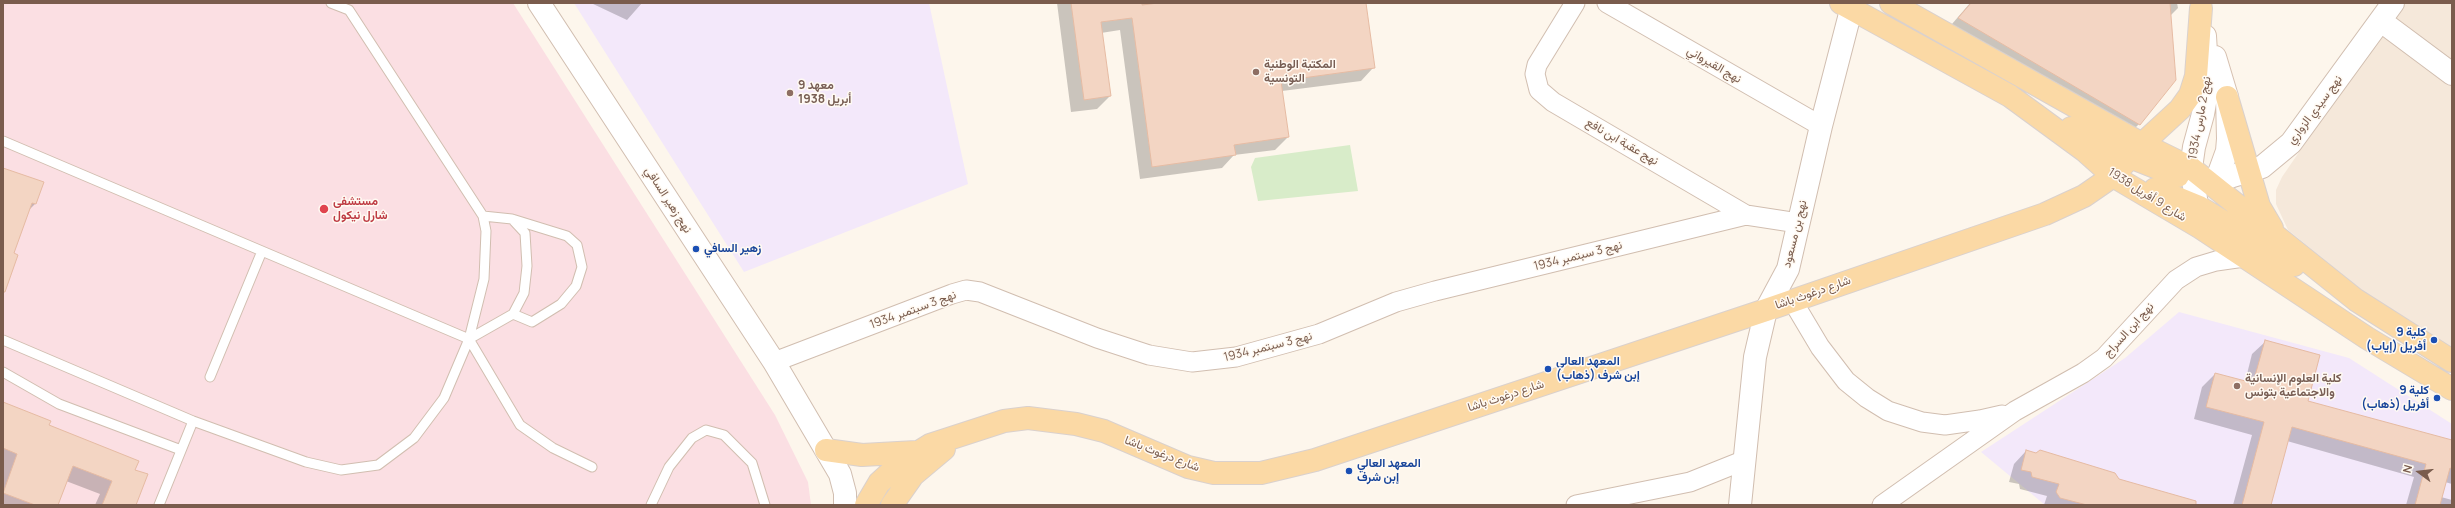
<!DOCTYPE html>
<html>
<head>
<meta charset="utf-8">
<style>
	body { margin:0 }
	#map { position:relative; width:2455px; height:508px; overflow:hidden; background:#fdf6ec; font-family:Manrope,sans-serif }
	canvas { display:block }
	.frame { position:absolute; inset:0; border:4px solid #7a5c4d; pointer-events:none }
	.north { position:absolute; left:2399px; top:452px; width:40px; height:40px; -webkit-text-stroke:3px #fffaf3; paint-order:stroke; rotate:285deg; font-size:11px; font-weight:700; line-height:16px; text-align:center; color:#7a5c4d }
	.north::after { content:''; display:block; margin:auto; width:14px; height:18px; background:#7a5c4d; clip-path:polygon(50% 0,100% 100%,50% 72%,0 100%) }
</style>
</head>
<body>
<div id="map">
<canvas width="2455" height="508"></canvas>
<div class="frame"></div>
<div class="north">N</div>
</div>
<script>
const context = document.querySelector('canvas').getContext('2d');
context.lineJoin = 'round';
function fillPath(path, color) { context.fillStyle = color; context.fill(path, 'evenodd'); }
const poly = rows => new Path2D(rows.map(r => 'M' + r).join(''));
function trace(path, color, width, dash) { context.strokeStyle = color; context.lineWidth = width; context.lineCap = dash ? 'butt' : 'round'; context.setLineDash(dash || []); context.stroke(path); }
function label(font, color, halo, rows, align = 'center') {
  context.font = font + ' Manrope,Vazirmatn,sans-serif'; context.lineWidth = 3; context.setLineDash([]); context.textBaseline = 'middle'; context.strokeStyle = halo; context.fillStyle = color; for (const [text, x, y, turn = 0] of rows) {
    context.save(); context.translate(x, y); context.rotate((+turn || 0) * Math.PI / 180); context.textAlign = isNaN(turn) ? turn : align; if (halo) context.strokeText(text, 0, 0); context.fillText(text, 0, 0); context.restore();
  }
}
fillPath(poly([
	[2401,3,2452,3,2452,348,2407,327,2288,230,2276,204,2276,190,2282,177]
]), '#f5e8da');
fillPath(poly([
	[574,3,929,3,968,184,744,272],
	[2179,312,2349,358,2452,424,2452,505,2045,505,1981,452,2125,358]
]), '#f3e8fa');
fillPath(poly([
	[3,3,513,3,775,415,808,482,811,505,3,505]
]), '#fbdfe3');
fillPath(poly([
	[1350,145,1358,191,1258,201,1251,167,1255,158]
]), '#d8ecc9');
fillPath(poly([
	[591,3,642,3,627,20],
	[1057,3,1365,3,1373,68,1361,81,1282,91,1288,137,1275,150,1234,155,1222,168,1140,179,1120,30,1101,33,1110,96,1097,109,1071,112],
	[1970,3,2177,3,2178,8,2170,16,2139,124,2126,137,1946,31],
	[3,169,42,183,35,204,27,212,12,254,3,290],
	[2265,342,2306,402,2452,441,2452,484,2445,482,2441,497,2452,500,2452,505,2406,505,2414,477,2287,441,2270,505,2233,505,2252,435,2194,419,2202,387,2215,374,2245,382,2252,354],
	[3,403,134,470,135,505,95,505,100,494,66,481,57,505,3,505],
	[2026,451,2118,480,2184,505,2044,505,2047,496,2020,489,2019,484,2009,482,2014,464]
]), '#0003');
const building = poly([
	[1071,3,1142,3,1142,5,1158,3,1366,3,1375,68,1281,81,1289,137,1234,145,1236,155,1152,167,1132,18,1101,22,1111,96,1084,100,1071,3],
	[1971,3,2170,3,2176,80,2140,125,1958,18,1971,3],
	[3,168,44,182,36,204,32,203,14,253,18,255,5,292,3,292,3,168],
	[2265,340,2320,355,2308,401,2452,440,2452,469,2450,468,2440,505,2415,505,2426,464,2292,427,2271,505,2242,505,2264,422,2206,407,2215,373,2253,383,2265,340],
	[3,402,51,421,49,425,139,461,135,470,148,474,136,505,102,505,112,481,73,466,58,505,35,505,3,493,17,454,3,448,3,402],
	[2026,450,2036,453,2040,450,2115,473,2119,479,2196,501,2196,505,2087,505,2060,498,2056,492,2059,484,2032,477,2031,472,2021,470,2026,450]
]);
fillPath(building, '#f3d5c3');
trace(building, '#e6bba3', 1);
const service = poly([
	[3,141,469,339,520,425,553,448,592,467],
	[512,219,567,236,577,245,582,267,576,286,561,304,532,322,513,314],
	[469,339,513,314,524,293,527,266,525,233,512,219,483,216],
	[3,340,193,421,306,462,341,470,378,465,414,438,444,398,469,339,484,279,486,231,483,216,349,10,331,3],
	[3,372,59,404,181,450],
	[210,377,262,251],
	[159,505,193,421],
	[651,505,669,467,692,438,706,430,724,435,752,463,765,505]
]);
const minor = poly([
	[1575,3,1537,65,1535,74,1539,90,1553,102,1746,215,1798,223],
	[1607,3,1821,126],
	[1792,300,1820,347,1846,381,1867,398,1888,411,1922,422,1945,425,1980,420,2002,415],
	[774,362,952,294,966,290,980,292,1097,338,1149,355,1192,362,1236,357,1319,334,1396,302,1435,291,1746,215],
	[1576,505,1690,482,1745,460],
	[1882,505,2015,411,2083,373,2104,358,2176,280,2196,267,2216,261,2244,257]
]);
const tertiary = poly([
	[539,3,774,362,840,474,845,493,845,505],
	[2381,21,2452,74],
	[2210,183,2262,167,2291,143,2393,3],
	[1740,505,1755,357,1766,310,1788,269,1821,126,1851,10]
]);
const secondary = poly([
	[2210,183,2219,173,2227,151,2228,139,2227,97,2215,57],
	[2200,223,2191,168,2194,147,2203,114,2208,86,2205,36]
]);
const primary = poly([
	[1841,3,2010,96,2085,151,2113,176,2201,228,2367,338,2452,389],
	[1891,3,2142,144,2191,168,2356,300,2452,361],
	[2227,97,2259,206,2272,228],
	[2071,128,2130,157,2178,176],
	[2155,189,2199,207,2294,265],
	[826,450,862,455,916,452],
	[866,505,879,483,901,463,930,445,1004,421,1028,418,1076,424,1104,431,1188,467,1214,473,1261,473,1315,460,1766,310,2045,214,2084,196,2113,176,2142,144,2180,109,2190,95,2196,76,2201,8],
	[892,505,913,475,944,449]
]);
trace(service, '#d1beb0', 11);
trace(minor, '#d1beb0', 21);
trace(tertiary, '#d1beb0', 24);
trace(secondary, '#d6c0b0', 24);
trace(primary, '#dad1cd', 24);
trace(service, '#fff', 9);
trace(minor, '#fff', 19);
trace(tertiary, '#fff', 22);
trace(secondary, '#fff', 22);
trace(primary, '#fbd9a5', 22);
for (const [x, y, r, color] of [
	[1256,72,4,"#8d6e63"],
	[790,93,4,"#8d6e63"],
	[324,209,5,"#e0444e"],
	[696,249,4,"#1a4fb4"],
	[2434,340,4,"#1a4fb4"],
	[1548,369,4,"#1a4fb4"],
	[2237,386,4,"#8d6e63"],
	[2437,398,4,"#1a4fb4"],
	[1349,471,4,"#1a4fb4"]
]) { const dot = new Path2D(); dot.arc(x, y, r, 0, 2 * Math.PI); context.fillStyle = color; context.fill(dot); trace(dot, '#fffaf3', 1.5); }
label('bold 12px', '#785e54', '#fffaf3', [
	["المكتبة الوطنية",1264,65],
	["التونسية",1264,79],
	["معهد 9",798,86],
	["أبريل 1938",798,100],
	["كلية العلوم الإنسانية",2245,379],
	["والاجتماعية بتونس",2245,393]
], 'left');
label('12px', '#7a5c4d', '#fffaf3', [
	["نهج القيرواني",1714,65,30],
	["نهج سيدي الزواري",2315,110,-53],
	["نهج 2 مارس 1934",2200,118,-80],
	["نهج عقبة ابن نافع",1622,142,30],
	["شارع 9 أفريل 1938",2147,195,32],
	["نهج زهير السافي",668,200,57],
	["نهج بن مسعود",1795,234,-76],
	["نهج 3 سبتمبر 1934",1578,256,-14],
	["شارع درغوث باشا",1813,293,-19],
	["نهج 3 سبتمبر 1934",913,310,-20],
	["نهج ابن السراج",2129,330,-48],
	["نهج 3 سبتمبر 1934",1268,347,-14],
	["شارع درغوث باشا",1506,396,-18],
	["شارع درغوث باشا",1162,454,21]
]);
label('bold 12px', '#be3a42', '#fffaf3', [
	["مستشفى",333,202],
	["شارل نيكول",333,216]
], 'left');
label('bold 12px', '#164399', '#fffaf3', [
	["زهير السافي",704,249],
	["كلية 9",2426,333,"right"],
	["أفريل (إياب)",2426,347,"right"],
	["المعهد العالي",1556,362],
	["إبن شرف (ذهاب)",1556,376],
	["كلية 9",2429,391,"right"],
	["أفريل (ذهاب)",2429,405,"right"],
	["المعهد العالي",1357,464],
	["إبن شرف",1357,478]
], 'left');
</script>
</body>
</html>
